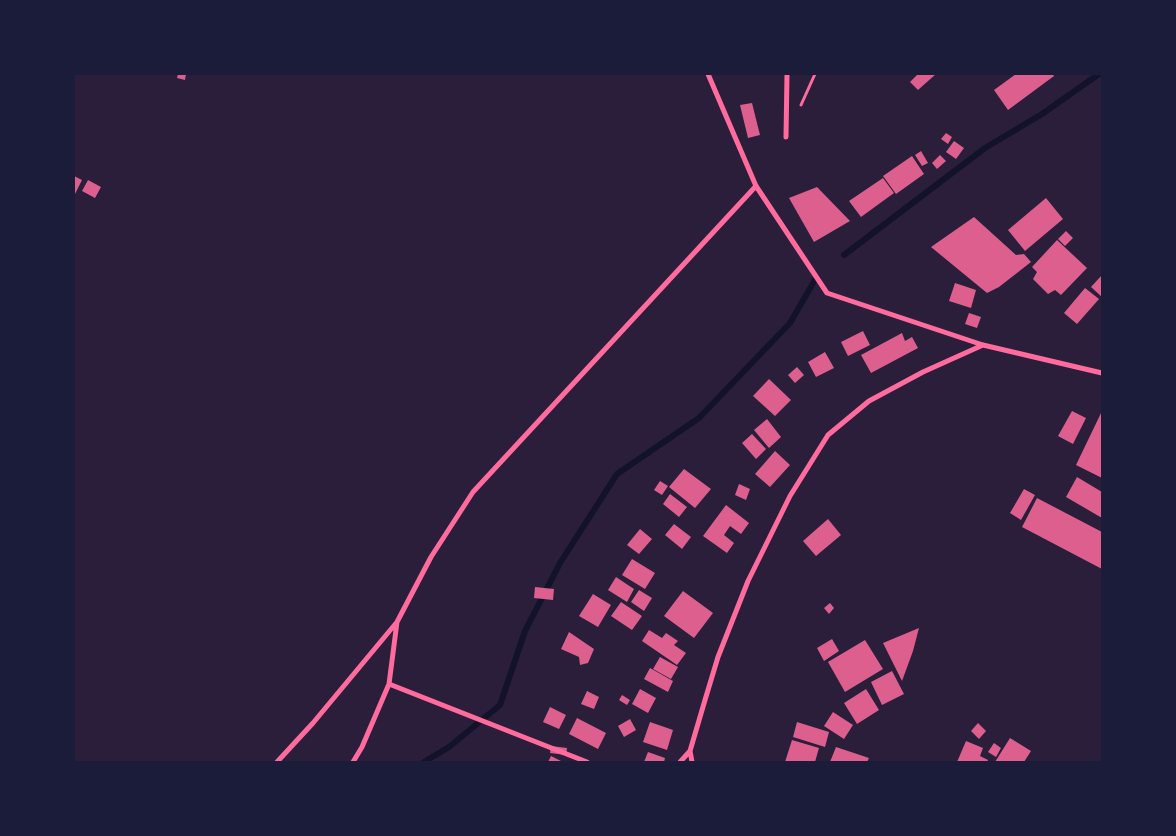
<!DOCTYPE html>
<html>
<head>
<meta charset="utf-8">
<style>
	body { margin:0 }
	#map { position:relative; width:1176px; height:836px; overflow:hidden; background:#1b1b3a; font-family:Barlow,sans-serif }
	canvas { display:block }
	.frame { position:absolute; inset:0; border:75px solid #1b1b3a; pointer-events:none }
</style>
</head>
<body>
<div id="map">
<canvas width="1176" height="836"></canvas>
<div class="frame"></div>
</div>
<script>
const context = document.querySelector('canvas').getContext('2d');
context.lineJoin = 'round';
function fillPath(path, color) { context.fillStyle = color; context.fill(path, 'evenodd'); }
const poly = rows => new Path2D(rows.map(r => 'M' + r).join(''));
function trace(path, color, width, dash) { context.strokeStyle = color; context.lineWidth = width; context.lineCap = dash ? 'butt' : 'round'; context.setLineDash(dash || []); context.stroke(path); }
fillPath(poly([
	[74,74,1102,74,1102,762,74,762]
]), '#2a1e3b');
trace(poly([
	[844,255,985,148,1042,114,1099,74],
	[424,762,449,747,500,705,525,631,560,563,617,474,699,418,790,323,816,278]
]), '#12122b', 6);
fillPath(poly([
	[178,74,186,74,185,80,177,78],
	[918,74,936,74,918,90,910,82],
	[1016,74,1053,74,1054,76,1008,110,994,90],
	[752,103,760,135,748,138,740,105],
	[946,133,952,137,948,144,941,139],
	[954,141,964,148,956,159,946,152],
	[921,151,928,163,922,166,915,155],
	[940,155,946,161,937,169,932,163],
	[912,156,924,174,896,194,883,176],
	[74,176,82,180,74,196],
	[883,178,894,193,861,217,849,201],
	[88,180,101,187,95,198,82,191],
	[817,187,850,221,814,242,789,198],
	[1046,198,1063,219,1025,251,1008,230],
	[974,217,1016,255,1024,254,1031,262,999,287,987,293,931,247],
	[1066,231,1073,238,1065,246,1058,239],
	[1057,240,1087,268,1061,295,1055,290,1048,294,1033,279,1037,272,1032,267],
	[1102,275,1102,297,1091,287],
	[955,283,976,290,971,308,949,301],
	[1085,288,1099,299,1077,324,1064,313],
	[969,313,981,317,977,328,965,324],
	[863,331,870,345,848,356,841,342],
	[902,333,905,341,912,337,918,348,871,373,861,355],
	[825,352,834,368,816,377,808,362],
	[797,367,804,375,795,383,788,375],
	[769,379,791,400,775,416,753,396],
	[1072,411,1086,418,1073,444,1058,436],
	[1102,411,1102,478,1076,465],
	[767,419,781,437,769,448,754,430],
	[752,434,766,449,756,459,742,443],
	[775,451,790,465,770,487,755,474],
	[684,469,711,489,695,508,669,487],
	[1077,477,1102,492,1102,518,1066,497],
	[660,481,668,486,662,495,654,490],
	[739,484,750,489,746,500,735,495],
	[1024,489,1035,495,1021,520,1010,513],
	[670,494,687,507,679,517,663,504],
	[1037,498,1102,532,1102,569,1022,527],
	[726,505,749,523,741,534,730,526,724,535,734,543,727,553,703,536],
	[828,519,841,535,816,556,803,541],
	[674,524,691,537,682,549,665,535],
	[640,529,652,539,639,554,627,545],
	[632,559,655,573,645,589,622,575],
	[616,577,634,589,627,602,608,590],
	[535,587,554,589,553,600,534,598],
	[639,590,652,598,644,611,631,602],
	[683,591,713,613,694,638,664,616],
	[593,594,611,605,598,627,579,616],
	[621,602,642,616,632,630,611,616],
	[830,603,834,608,829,614,824,608],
	[919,628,913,651,902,681,883,643],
	[649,630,662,638,666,633,678,641,674,645,686,653,677,665,642,641],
	[569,632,594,649,588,663,580,665,579,657,561,649],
	[832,639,839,651,824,661,817,648],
	[865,640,883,669,845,692,828,662],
	[660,657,678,667,671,679,653,669],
	[650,668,673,681,668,692,644,679],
	[892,671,904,694,882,705,871,682],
	[640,689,656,698,648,713,632,704],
	[866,689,879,710,857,724,844,703],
	[587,691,599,697,594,709,581,704],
	[622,695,630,700,627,705,619,700],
	[550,707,566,715,559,729,543,722],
	[833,712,853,725,844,739,824,726],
	[577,718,606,733,598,749,569,734],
	[630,719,636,730,624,737,618,726],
	[650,722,673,730,667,750,643,742],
	[797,722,829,732,825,747,793,737],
	[978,723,986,731,979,739,971,731],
	[1010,738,1031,751,1024,762,995,762],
	[792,740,819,748,815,762,785,762],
	[966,741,983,748,980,756,988,760,987,762,957,762],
	[994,743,1001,748,996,757,988,752],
	[551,746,567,748,566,755,550,753],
	[836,747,869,758,867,762,830,762],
	[648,752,665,758,664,762,644,762],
	[551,756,563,762,548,762]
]), '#dd5f8e');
trace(poly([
	[801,105,815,74]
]), '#ff6b9d', 3);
trace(poly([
	[708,74,756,186,827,293,983,345,1102,373],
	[786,137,787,74],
	[389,684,587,762],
	[277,762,313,723,397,622,431,557,473,492,756,186],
	[353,762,362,747,389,684,397,622],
	[680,762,690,751],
	[692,762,690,751,705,700,718,657,748,581,790,496,828,435,869,401,923,372,983,345]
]), '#ff6b9d', 5);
</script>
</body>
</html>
